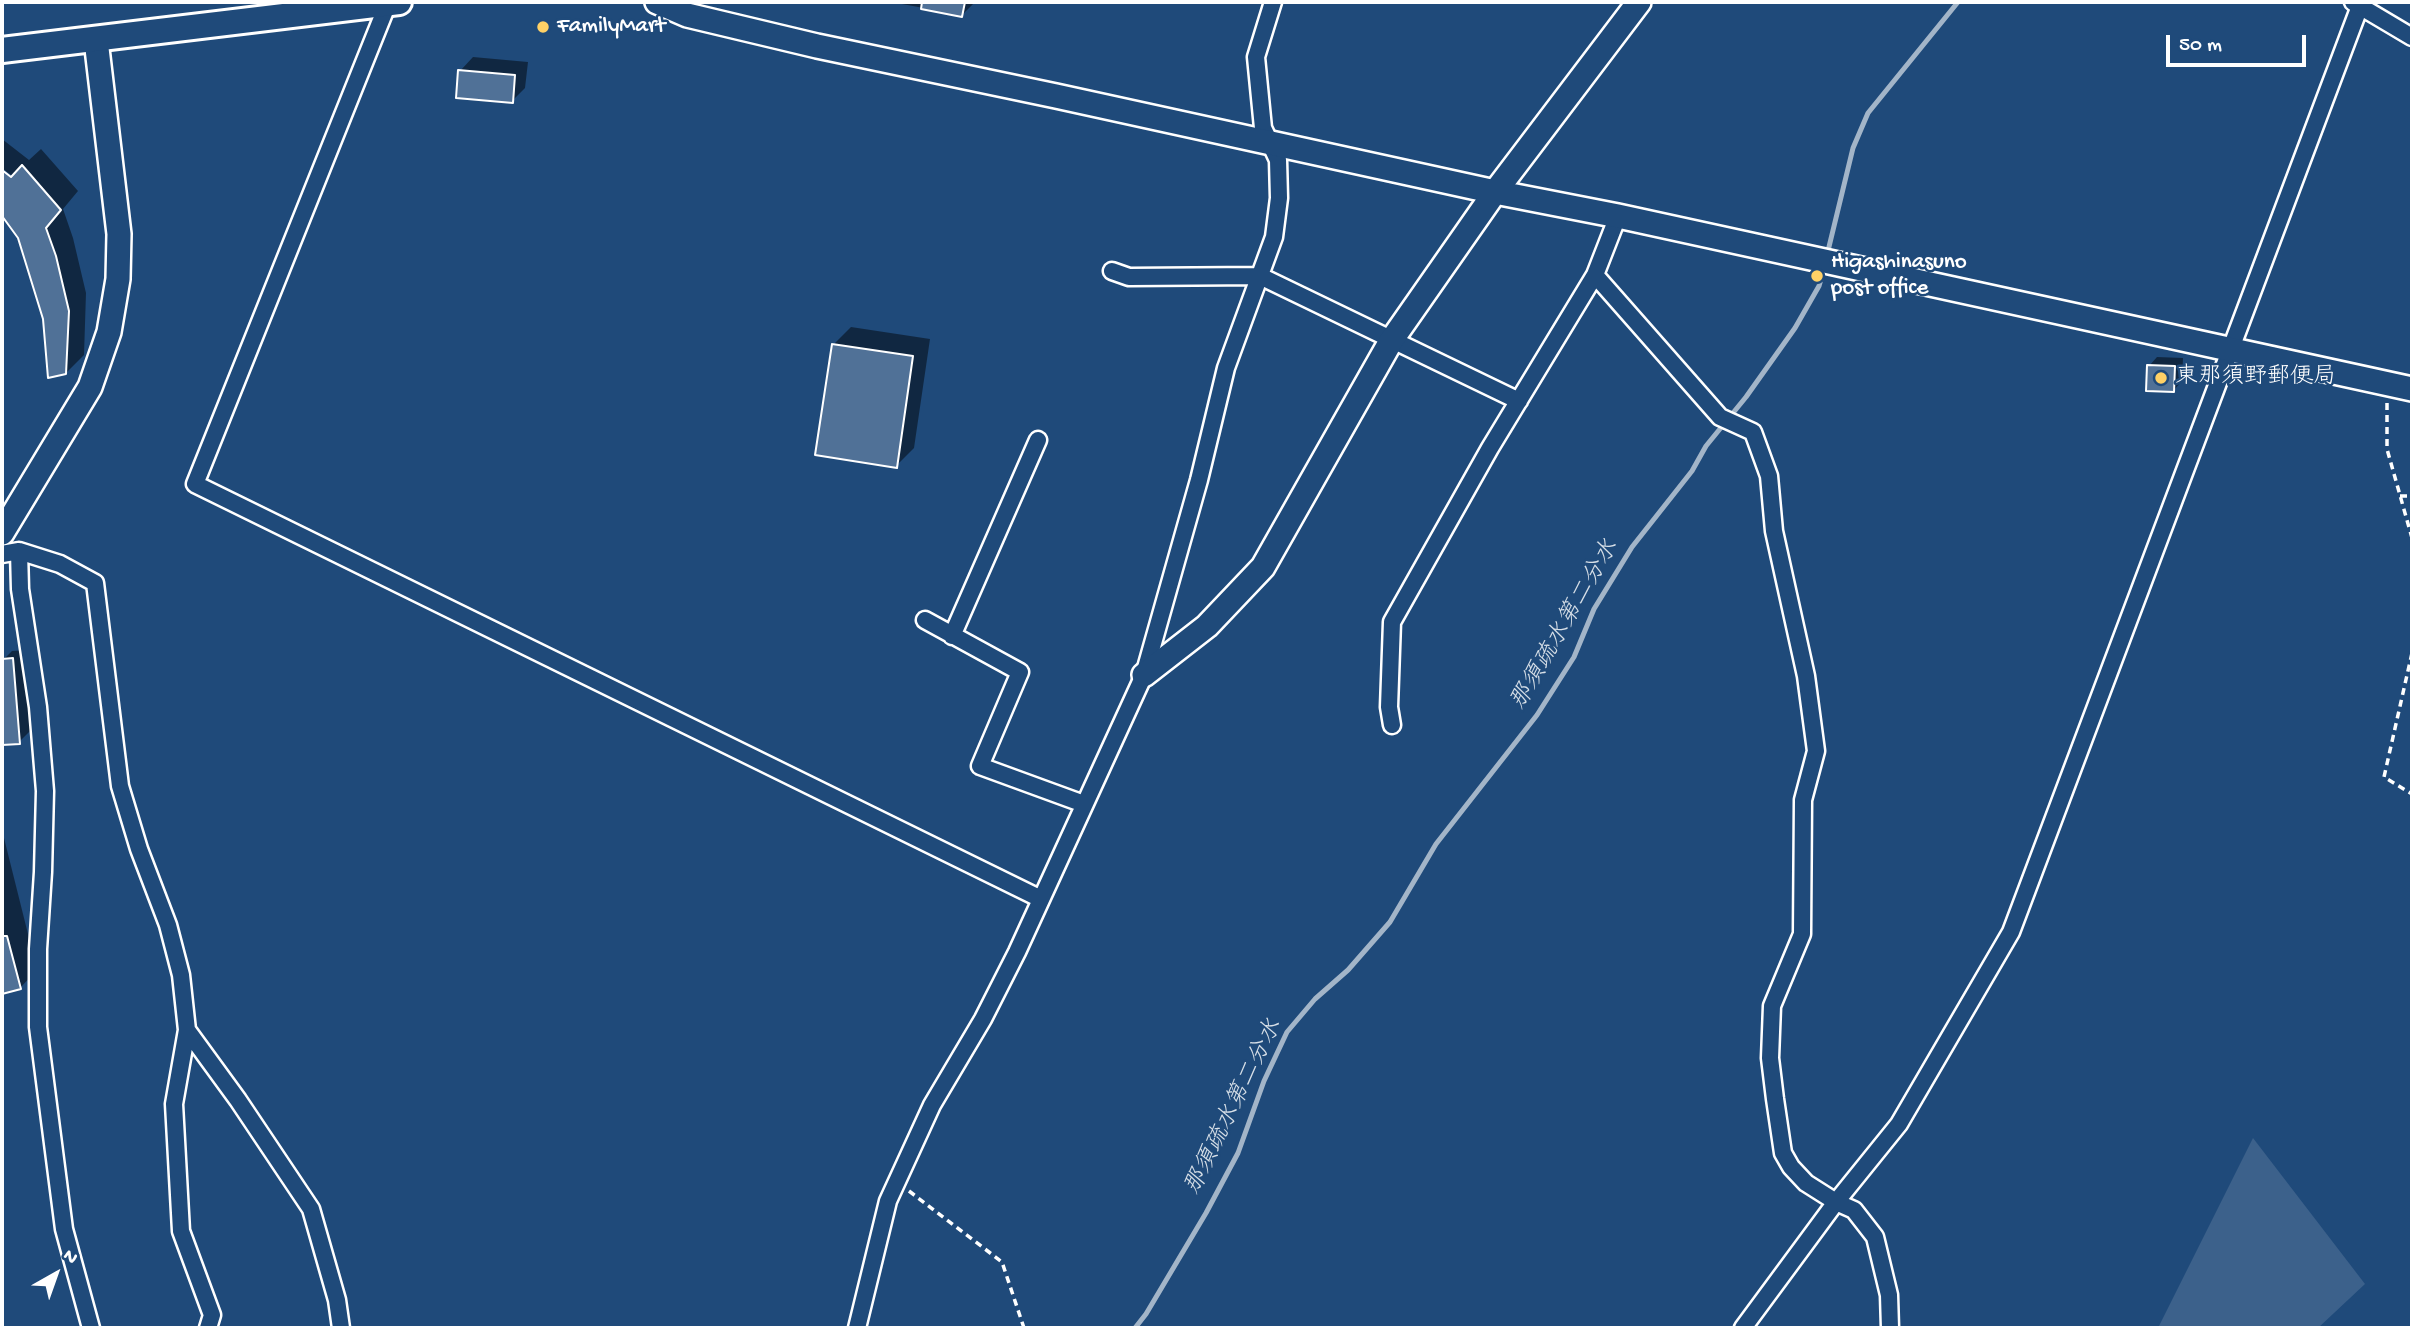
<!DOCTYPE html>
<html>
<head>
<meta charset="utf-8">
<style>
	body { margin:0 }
	#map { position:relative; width:2414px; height:1330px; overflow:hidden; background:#1f4a7a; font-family:"Gochi Hand",sans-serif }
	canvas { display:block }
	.frame { position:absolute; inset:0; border:4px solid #fff; pointer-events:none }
	.north { position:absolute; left:21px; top:1239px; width:70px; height:70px; -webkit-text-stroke:5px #1f4a7a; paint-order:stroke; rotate:40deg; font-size:19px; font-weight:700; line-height:28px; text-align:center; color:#fff }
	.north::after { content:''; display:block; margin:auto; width:24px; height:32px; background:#fff; clip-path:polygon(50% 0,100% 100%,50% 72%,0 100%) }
	.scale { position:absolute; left:2166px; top:35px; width:140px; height:32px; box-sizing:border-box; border:4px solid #fff; border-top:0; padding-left:9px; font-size:21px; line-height:24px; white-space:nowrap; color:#fff; -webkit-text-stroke:5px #1f4a7a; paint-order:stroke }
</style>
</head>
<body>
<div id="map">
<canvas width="2414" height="1330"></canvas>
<div class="frame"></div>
<div class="north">N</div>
<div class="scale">50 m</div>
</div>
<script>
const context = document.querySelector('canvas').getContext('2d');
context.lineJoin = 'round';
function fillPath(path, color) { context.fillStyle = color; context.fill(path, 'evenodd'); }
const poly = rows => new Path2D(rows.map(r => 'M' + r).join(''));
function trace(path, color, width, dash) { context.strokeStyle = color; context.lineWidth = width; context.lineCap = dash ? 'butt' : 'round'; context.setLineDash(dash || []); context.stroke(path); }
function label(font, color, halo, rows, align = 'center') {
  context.font = font + ' "Gochi Hand","Klee One",sans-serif'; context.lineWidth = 5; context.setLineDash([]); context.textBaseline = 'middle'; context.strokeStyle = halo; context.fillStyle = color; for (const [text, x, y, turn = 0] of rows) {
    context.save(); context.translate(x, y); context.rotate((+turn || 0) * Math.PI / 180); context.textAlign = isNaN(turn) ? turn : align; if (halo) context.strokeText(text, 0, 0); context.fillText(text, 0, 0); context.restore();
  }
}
fillPath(poly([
	[2253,1138,2365,1284,2318,1328,2158,1328]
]), '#3c618b');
fillPath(poly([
	[891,2,975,2,962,15],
	[473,57,528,62,525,88,512,101,460,71],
	[2,139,29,160,41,149,78,191,63,209,73,238,86,293,84,355,66,373,44,319,20,237,2,213,2,173,17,184,19,181,2,168],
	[851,327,930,339,914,448,896,466,833,345],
	[2157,357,2183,358,2182,381,2174,390,2149,366],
	[26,650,32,729,19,742,2,743,2,661,12,651],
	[2,830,37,970,20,988,2,992]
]), '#0007');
trace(poly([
	[1827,255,1853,148,1868,113,1958,2],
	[1135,1328,1146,1314,1206,1213,1238,1153,1264,1081,1287,1032,1315,999,1348,970,1390,922,1436,844,1537,715,1574,657,1594,609,1632,547,1692,471,1706,446,1746,397,1795,328,1819,286,1824,268]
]), '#a3b5c8', 5);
const building = poly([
	[922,2,965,2,962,17,921,9,922,2],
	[458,70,515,75,513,103,456,98,458,70],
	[22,165,61,210,46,228,56,256,69,311,66,374,48,378,43,319,18,238,2,216,2,170,11,177,22,165],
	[832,344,913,356,897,468,815,455,832,344],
	[2147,365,2175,366,2174,392,2146,391,2147,365],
	[13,658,20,744,2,745,2,659,13,658],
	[2,936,7,936,21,989,2,994,2,936]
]);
fillPath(building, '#507197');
trace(building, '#fff', 2);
const street = poly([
	[2353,2,2412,37],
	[388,3,195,484,1041,899],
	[1618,216,1595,275,1720,417,1753,432,1769,476,1774,531,1806,676,1816,751,1803,800,1802,934,1772,1006,1770,1058,1775,1099,1783,1153,1791,1167,1806,1183,1836,1202,1854,1210,1875,1237,1889,1295,1890,1328],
	[1112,271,1129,277,1260,276,1519,401],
	[19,551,20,589,38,707,45,791,43,872,38,949,38,1027,64,1229,91,1328],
	[2,554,19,551,60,564,95,583,120,786,139,849,168,925,181,975,187,1030,238,1100,311,1209,337,1300,341,1328],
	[925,620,1020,672,980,766,1084,804],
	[952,636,1038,440],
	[1392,725,1389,707,1392,622,1490,448,1595,275],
	[187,1030,174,1104,181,1231,212,1315,208,1328],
	[857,1328,888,1201,932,1105,983,1019,1017,952,1144,675,1199,480,1226,368,1274,237,1279,198,1278,160,1263,128,1256,57,1273,2],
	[1743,1328,1836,1202,1899,1124,2011,932,2360,6]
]);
const secondary = poly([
	[657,2,687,15,817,46,1056,96,1495,192,1618,216,2412,389],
	[2,533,90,387,109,332,118,279,119,234,96,40],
	[1144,675,1207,626,1263,567,1391,341,1495,192,1639,2]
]);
const primary = poly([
	[2,50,399,2]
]);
trace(street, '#fff', 21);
trace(secondary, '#fff', 28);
trace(primary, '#fff', 30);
trace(poly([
	[2387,403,2387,449,2412,538],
	[2400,496,2412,496],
	[2412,653,2384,777,2412,794],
	[909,1191,1002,1262,1024,1328]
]), '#fff', 3.5, [7, 5]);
trace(street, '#1f4a7a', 16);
trace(secondary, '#1f4a7a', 23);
trace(primary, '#1f4a7a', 24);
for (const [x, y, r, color] of [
	[543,27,7,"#ffd166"],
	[1817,276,7,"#ffd166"],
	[2161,378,7,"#ffd166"]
]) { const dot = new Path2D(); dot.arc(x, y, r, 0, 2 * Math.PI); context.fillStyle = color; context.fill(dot); trace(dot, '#1f4a7a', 2.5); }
label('23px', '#fff', '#1f4a7a', [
	["FamilyMart",557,27],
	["Higashinasuno",1831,263],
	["post office",1831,289],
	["東那須野郵便局",2175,378]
], 'left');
label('italic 24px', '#d8e0e8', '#1f4a7a', [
	["那須疏水第二分水",1566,626,-60],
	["那須疏水第二分水",1235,1108,-64]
]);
</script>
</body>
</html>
